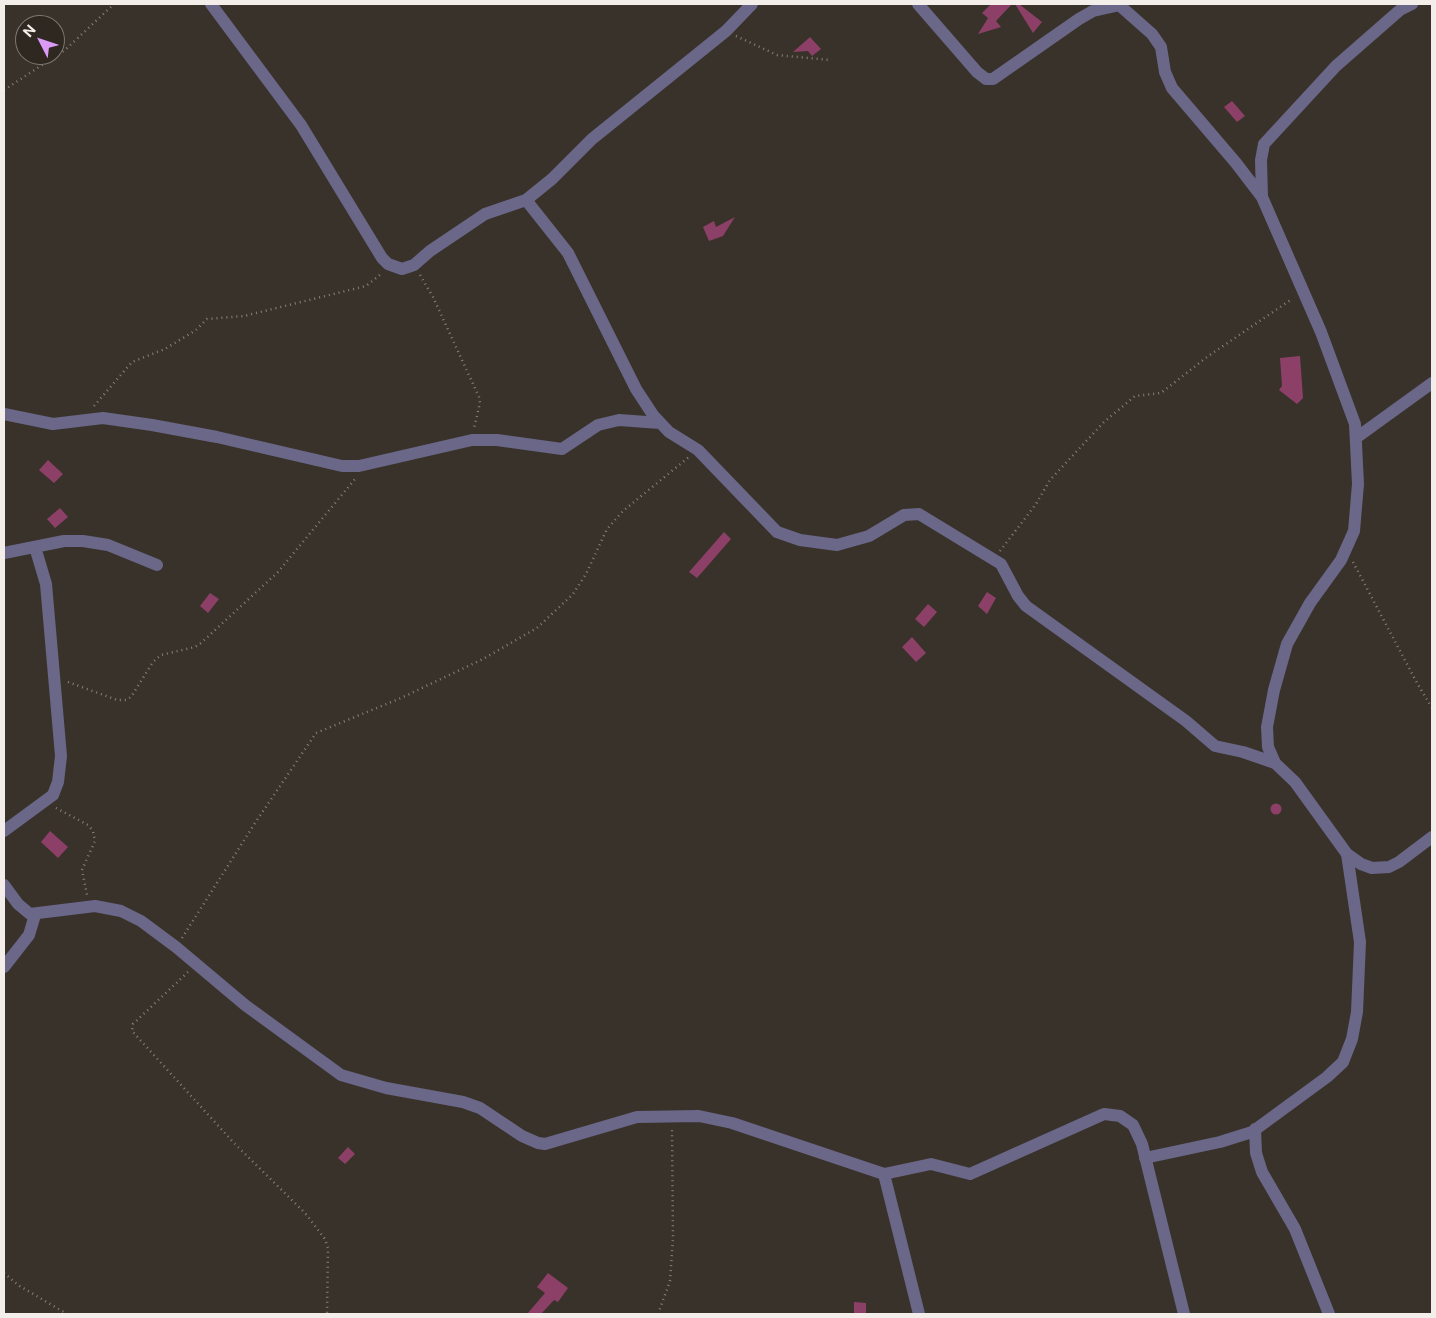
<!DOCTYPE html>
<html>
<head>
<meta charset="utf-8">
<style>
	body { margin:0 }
	#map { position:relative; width:1436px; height:1318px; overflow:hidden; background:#39322a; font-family:"Public Sans",sans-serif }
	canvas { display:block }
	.frame { position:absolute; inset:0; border:5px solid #f3eee9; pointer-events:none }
	.north { position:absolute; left:15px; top:15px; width:50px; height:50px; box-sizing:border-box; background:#2f2821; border:1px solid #7d7771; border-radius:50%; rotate:311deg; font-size:14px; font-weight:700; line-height:20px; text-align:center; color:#f3eee9 }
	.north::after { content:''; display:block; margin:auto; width:18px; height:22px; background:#da9af6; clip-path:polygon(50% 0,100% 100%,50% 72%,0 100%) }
</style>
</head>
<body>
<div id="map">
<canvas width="1436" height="1318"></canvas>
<div class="frame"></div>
<div class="north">N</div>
</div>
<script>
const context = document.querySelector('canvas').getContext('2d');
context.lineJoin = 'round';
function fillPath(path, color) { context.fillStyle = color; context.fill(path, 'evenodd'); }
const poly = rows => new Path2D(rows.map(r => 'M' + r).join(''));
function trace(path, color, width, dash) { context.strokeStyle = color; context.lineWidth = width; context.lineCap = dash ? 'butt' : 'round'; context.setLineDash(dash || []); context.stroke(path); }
fillPath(poly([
	[991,4,1012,4,996,21,1001,27,978,34,988,18,982,13],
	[1015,4,1019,4,1042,22,1033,33],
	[810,37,821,49,812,56,808,51,793,52],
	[1232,101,1245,116,1237,122,1224,107],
	[735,217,723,236,709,241,703,227,714,221,716,227],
	[1300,356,1303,398,1297,404,1279,390,1282,386,1280,358],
	[48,460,63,474,54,483,39,470],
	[60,508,68,517,55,528,47,519],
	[724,532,731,539,697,578,689,572],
	[987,592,996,598,987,614,978,606],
	[210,593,219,599,208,613,200,606],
	[928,604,937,612,924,627,915,619],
	[912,637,926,653,916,662,902,647],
	'1270.5 809a5.5 5.5 0 1 1 11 0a5.5 5.5 0 1 1-11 0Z',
	[50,831,68,847,58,858,41,842],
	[348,1147,355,1154,345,1164,338,1158],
	[548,1273,568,1288,558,1302,554,1300,541,1314,527,1314,545,1293,537,1287],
	[854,1302,866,1303,866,1314,854,1314]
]), '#8c4067');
trace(poly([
	[736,36,777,55,830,60],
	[4,90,65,50,114,4],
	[420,275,433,297,479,397,480,403,474,428],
	[94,406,132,362,165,349,196,330,207,319,244,316,366,286,381,274],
	[1000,551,1036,504,1050,480,1104,422,1135,396,1161,393,1207,357,1292,299],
	[1353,562,1417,683,1432,708],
	[68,682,117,700,126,700,131,697,153,662,161,655,195,647,201,643,278,572,355,479],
	[56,808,88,825,93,831,95,841,82,870,87,895],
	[182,938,255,823,316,733,401,698,483,659,537,628,573,594,586,574,607,529,623,511,689,457],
	[188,972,133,1024,132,1031,233,1142,305,1213,325,1239,328,1248,327,1314],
	[4,1273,18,1285,67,1314],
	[658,1314,670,1281,673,1238,672,1129]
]), '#87817a', 2.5, [1, 4]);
trace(poly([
	[211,4,301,125,382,258,388,264,402,269,414,265,430,251,485,214,526,200,552,179,592,139,726,31,752,4],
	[918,4,977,72,986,79,993,79,1079,19,1093,11,1120,5],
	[1118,4,1152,34,1161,47,1165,72,1172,88,1236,163,1262,197,1321,332,1355,424,1358,484,1354,531,1341,560,1310,603,1287,644,1274,690,1267,727,1268,747,1275,763,1295,782,1347,854,1361,864,1372,868,1389,867,1399,862,1432,837],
	[1262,197,1261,160,1264,144,1336,66,1400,10,1412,4],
	[526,200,568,253,636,389,653,415,669,432,698,450,777,532,800,540,837,545,869,536,904,515,919,514,1001,564,1018,596,1026,606,1186,721,1215,746,1243,752,1275,763],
	[4,414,53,424,103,418,152,425,217,437,342,466,359,466,472,440,497,440,562,449,598,425,619,420,660,423],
	[1356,438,1432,383],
	[4,553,64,541,83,541,108,545,157,565],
	[4,831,53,795,58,782,61,756,46,584,35,547],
	[4,885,18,904,30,914,95,906,121,911,141,921,176,947,245,1005,341,1075,386,1088,463,1102,480,1108,522,1136,538,1143,545,1144,637,1117,699,1116,732,1123,884,1174,931,1164,970,1174,1104,1114,1120,1116,1133,1125,1142,1144,1184,1314],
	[4,967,29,935,35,915],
	[1255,1129,1256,1153,1262,1172,1295,1229,1329,1314],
	[1145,1158,1220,1142,1252,1132,1327,1077,1343,1062,1352,1039,1357,1012,1360,942,1347,854],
	[884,1174,919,1314]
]), '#6a6788', 12);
</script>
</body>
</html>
